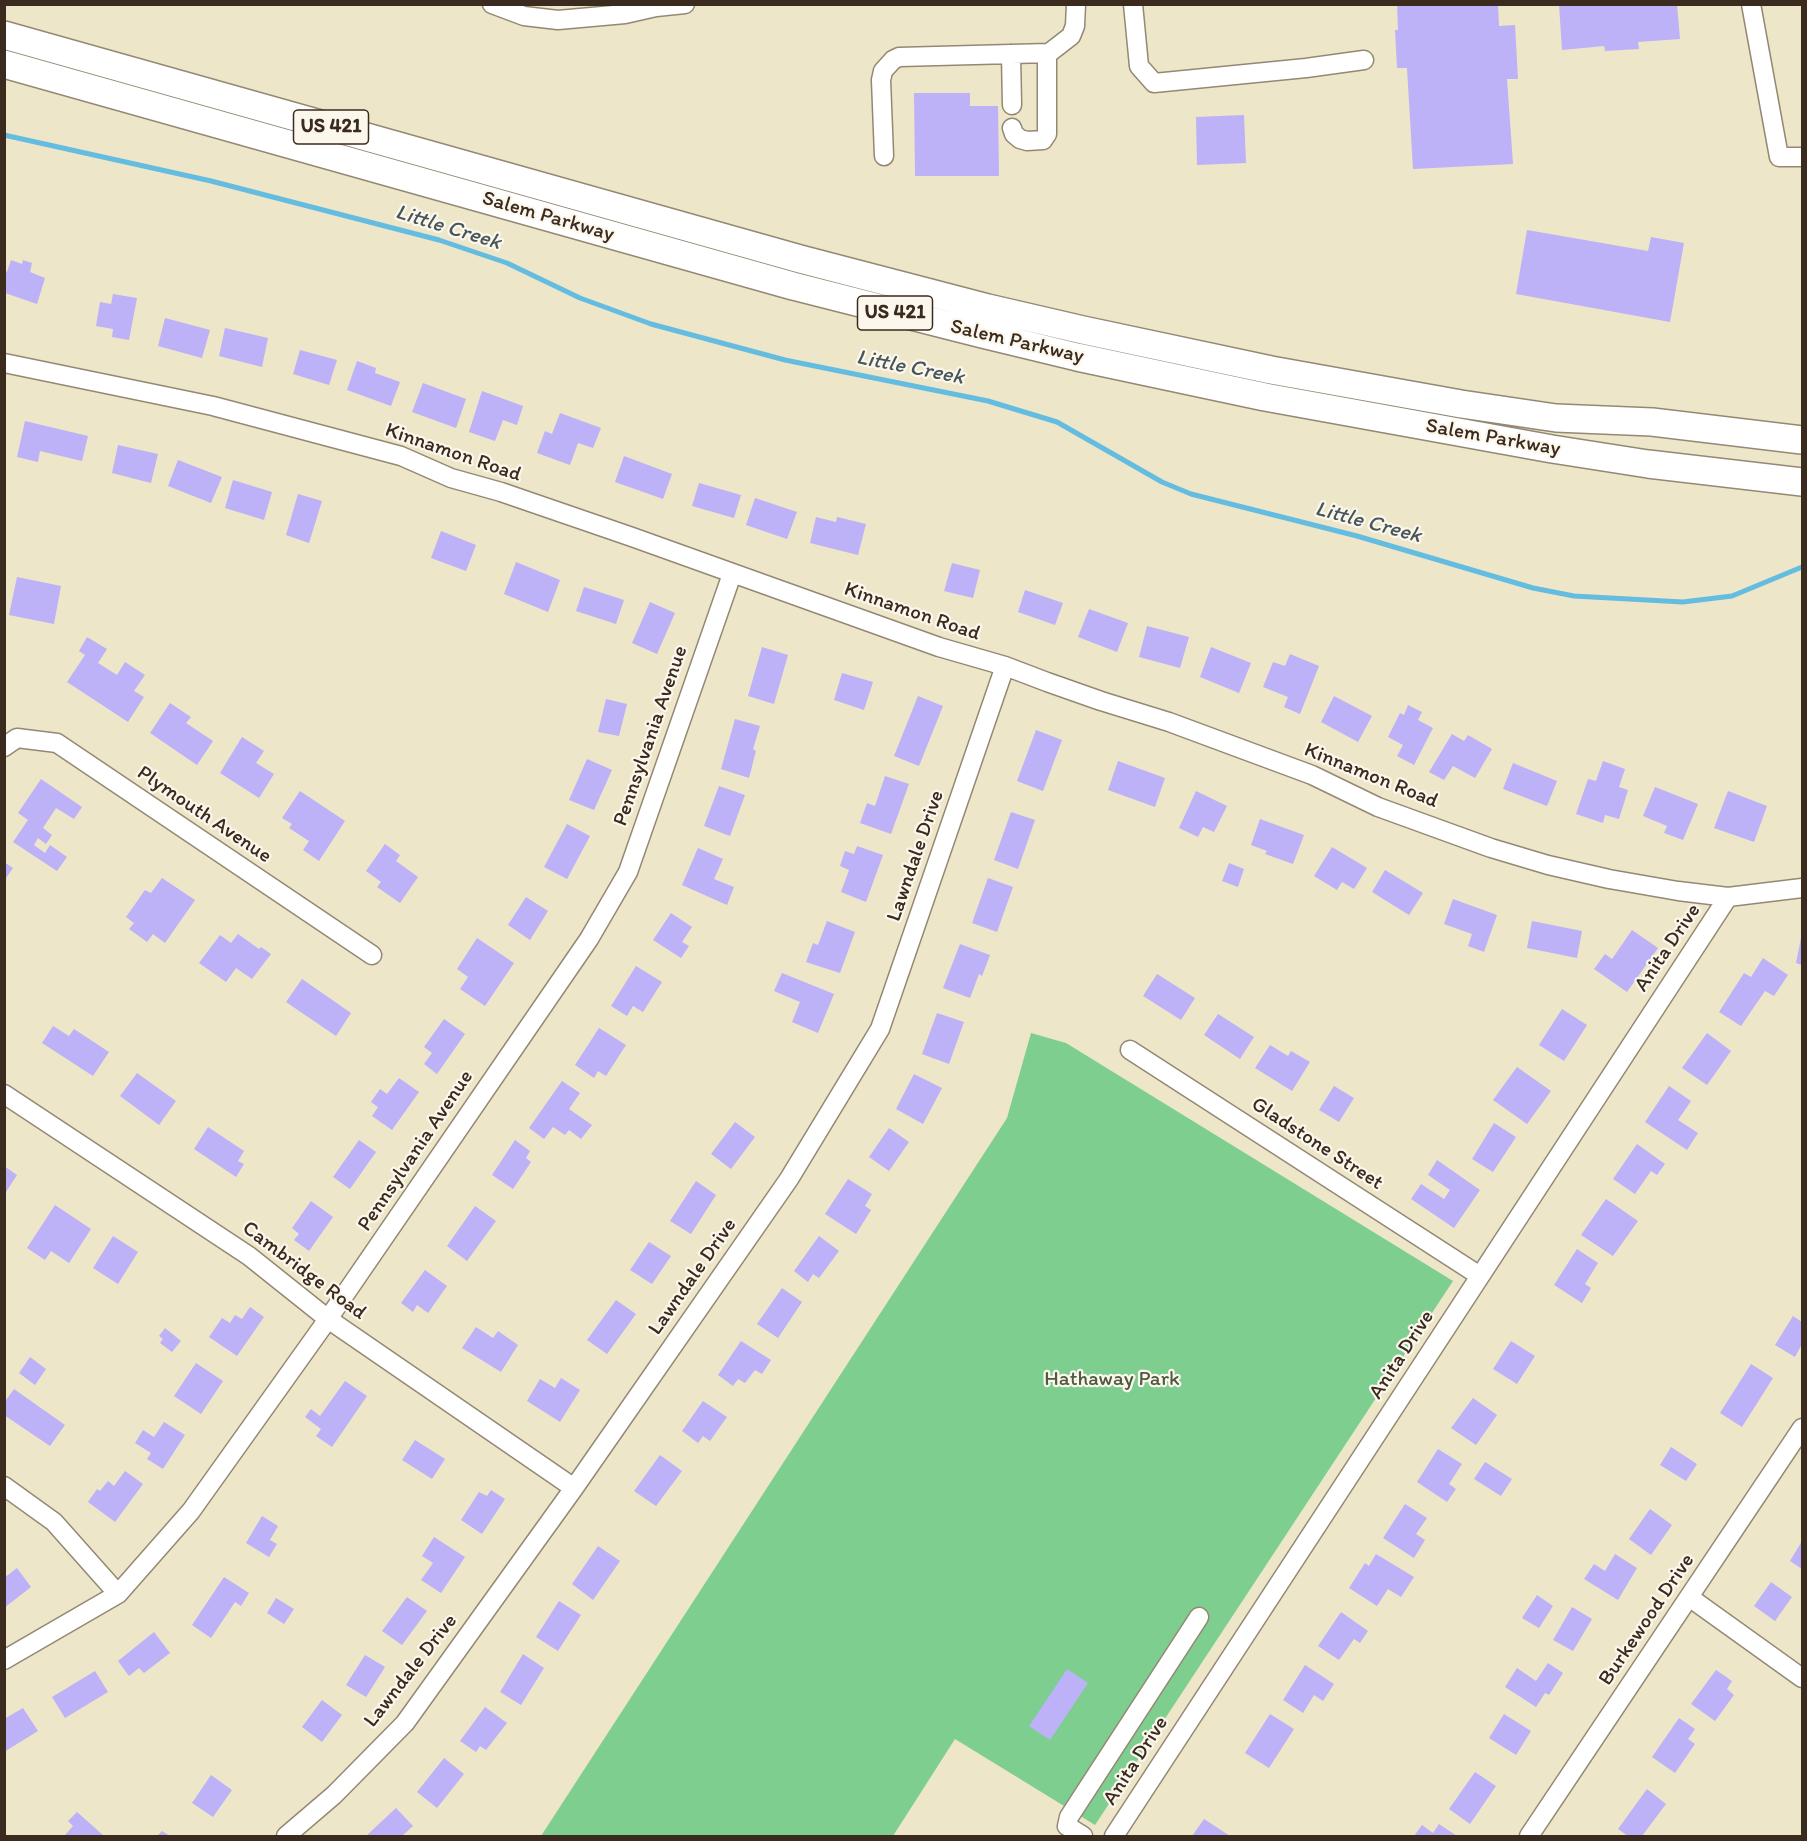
<!DOCTYPE html>
<html>
<head>
<meta charset="utf-8">
<style>
	body { margin:0 }
	#map { position:relative; width:1807px; height:1841px; overflow:hidden; background:#ede6c9; font-family:Itim,sans-serif }
	canvas { display:block }
	.frame { position:absolute; inset:0; border:6px solid #3b2a1e; pointer-events:none }
</style>
</head>
<body>
<div id="map">
<canvas width="1807" height="1841"></canvas>
<div class="frame"></div>
</div>
<script>
const context = document.querySelector('canvas').getContext('2d');
context.lineJoin = 'round';
function fillPath(path, color) { context.fillStyle = color; context.fill(path, 'evenodd'); }
const poly = rows => new Path2D(rows.map(r => 'M' + r).join(''));
function trace(path, color, width, dash) { context.strokeStyle = color; context.lineWidth = width; context.lineCap = dash ? 'butt' : 'round'; context.setLineDash(dash || []); context.stroke(path); }
function label(font, color, halo, rows, align = 'center') {
  context.font = font + ' Itim,sans-serif'; context.lineWidth = 4.5; context.setLineDash([]); context.textBaseline = 'middle'; context.strokeStyle = halo; context.fillStyle = color; for (const [text, x, y, turn = 0] of rows) {
    context.save(); context.translate(x, y); context.rotate((+turn || 0) * Math.PI / 180); context.textAlign = isNaN(turn) ? turn : align; if (halo) context.strokeText(text, 0, 0); context.fillText(text, 0, 0); context.restore();
  }
}
fillPath(poly([
	[1031,1033,1066,1043,1453,1281,1095,1825,955,1739,893,1836,541,1836,1007,1118]
]), '#7dce8f');
trace(poly([
	[4,135,211,181,439,240,507,263,580,298,651,324,785,360,988,401,1057,422,1162,482,1191,494,1357,536,1533,588,1574,596,1683,602,1732,596,1802,567]
]), '#64bce1', 5);
fillPath(poly([
	[1397,4,1498,4,1499,26,1515,25,1518,79,1507,79,1513,164,1413,169,1407,68,1397,68,1395,30,1398,30],
	[1559,4,1677,4,1680,39,1638,42,1639,49,1605,51,1604,46,1562,50],
	[914,93,970,93,970,106,998,106,999,176,915,176],
	[1244,115,1246,163,1197,165,1196,117],
	[1527,230,1648,251,1651,237,1684,243,1670,322,1516,294],
	[11,260,22,264,23,260,32,263,30,272,45,278,37,304,5,293,5,271,7,272],
	[113,294,137,298,129,340,112,337,113,329,96,326,100,302,111,304],
	[165,318,210,330,202,358,158,346],
	[225,328,268,338,262,367,219,356],
	[300,350,337,360,329,385,293,374],
	[357,361,376,368,375,373,400,382,391,406,347,390],
	[423,383,466,399,456,428,412,412],
	[482,391,523,406,517,425,503,420,495,441,469,432],
	[560,413,601,428,593,448,578,443,570,465,537,453,545,431,552,434],
	[25,421,88,436,82,461,40,451,38,462,17,457],
	[118,445,158,454,151,483,112,473],
	[624,456,672,474,663,499,615,482],
	[178,460,222,477,211,503,168,486],
	[233,480,272,492,264,520,225,508],
	[699,483,741,495,734,518,692,506],
	[298,494,322,501,309,543,286,535],
	[755,498,797,512,787,539,746,525],
	[816,517,836,522,837,517,866,524,858,555,810,543],
	[441,531,476,545,466,571,431,558],
	[516,562,560,580,548,612,504,594],
	[952,563,980,570,973,598,944,591],
	[17,577,61,586,54,624,9,615],
	[584,587,624,600,616,624,576,611],
	[1025,590,1063,603,1055,625,1018,612],
	[650,602,675,613,657,654,632,643],
	[1089,609,1128,623,1117,652,1078,637],
	[1147,626,1189,637,1180,668,1139,657],
	[87,637,107,649,98,663,117,675,125,662,145,675,134,691,144,697,128,722,67,682,85,655,79,651],
	[762,647,788,655,774,704,748,696],
	[1211,647,1251,663,1239,693,1200,677],
	[1290,654,1319,666,1300,714,1284,707,1288,697,1263,687,1273,662,1285,666],
	[842,673,873,682,864,710,834,700],
	[918,696,943,706,919,766,894,756],
	[1334,696,1372,716,1358,742,1321,722],
	[606,699,627,704,619,736,598,732],
	[170,703,191,717,186,723,213,741,197,765,150,733],
	[1408,705,1422,712,1418,720,1433,728,1414,765,1397,756,1403,745,1388,737,1400,713,1404,715],
	[735,719,760,726,753,749,756,751,749,778,721,769],
	[1036,730,1062,740,1043,791,1017,781],
	[1452,734,1464,741,1468,735,1492,749,1475,778,1453,766,1444,780,1429,772],
	[242,737,264,751,256,763,274,774,259,798,220,773],
	[587,759,612,770,594,810,569,800],
	[1118,761,1165,778,1155,807,1108,790],
	[1603,761,1625,769,1619,787,1628,790,1619,819,1605,815,1603,823,1576,814,1588,779,1596,781],
	[1513,763,1557,781,1547,806,1503,789],
	[885,776,909,784,891,834,860,823,867,803,875,806],
	[41,779,82,807,74,819,56,808,43,828,52,835,46,844,38,838,34,845,45,853,50,845,67,857,57,871,13,842,28,820,18,813],
	[719,786,745,795,730,836,704,826],
	[1655,787,1698,804,1683,840,1664,833,1667,826,1643,816],
	[300,791,345,821,319,861,303,850,309,841,289,828,292,824,282,818],
	[1196,791,1227,806,1214,832,1203,827,1198,837,1179,828],
	[1728,791,1767,806,1754,842,1714,828],
	[1011,812,1035,820,1018,869,994,860],
	[1260,819,1304,835,1293,864,1265,854,1267,851,1251,845],
	[567,824,590,836,567,879,544,867],
	[385,844,400,855,396,861,418,877,400,903,377,887,381,882,366,871],
	[857,846,883,855,866,902,841,892,849,870,840,866,845,851,854,854],
	[1332,847,1367,868,1354,889,1342,882,1337,890,1314,876],
	[698,848,723,859,714,879,734,887,727,905,682,885],
	[4,862,13,868,4,881],
	[1229,863,1244,869,1238,887,1222,881],
	[1385,870,1423,893,1409,915,1372,892],
	[162,878,195,900,165,943,153,934,147,942,129,929,134,923,126,917,145,890,151,893],
	[988,878,1013,887,997,932,972,923],
	[526,897,548,911,530,940,508,925],
	[1453,899,1497,915,1484,952,1468,946,1472,934,1444,924],
	[671,913,692,927,682,942,689,946,681,958,653,940],
	[827,921,855,932,840,973,806,962,813,943,818,945],
	[1532,921,1582,931,1577,958,1527,948],
	[1632,930,1658,948,1627,992,1594,969,1605,954,1612,959],
	[238,934,259,949,261,947,271,954,252,979,236,968,226,982,199,963,220,935,231,943],
	[477,938,514,963,485,1006,460,989,468,977,457,969],
	[1801,938,1802,938,1802,965,1796,963],
	[960,944,990,955,982,976,979,974,970,998,943,988],
	[1763,958,1788,975,1774,996,1765,991,1741,1026,1719,1012,1744,973,1751,977],
	[636,966,662,982,643,1012,633,1006,627,1016,611,1006],
	[782,973,834,994,818,1033,792,1022,800,1002,774,991],
	[1157,974,1195,998,1181,1020,1143,996],
	[302,979,351,1013,336,1036,286,1002],
	[1562,1009,1587,1025,1564,1061,1539,1045],
	[937,1013,964,1022,949,1064,922,1054],
	[1218,1014,1254,1037,1240,1059,1204,1035],
	[444,1019,465,1034,437,1074,424,1064,432,1053,424,1047],
	[53,1026,69,1036,74,1029,109,1052,93,1076,42,1043],
	[599,1028,626,1045,606,1076,598,1071,594,1078,575,1065],
	[1707,1033,1731,1051,1707,1085,1682,1068],
	[1270,1045,1288,1056,1291,1051,1310,1062,1292,1091,1255,1068],
	[1517,1067,1551,1091,1527,1124,1493,1100],
	[137,1073,176,1101,159,1125,120,1096],
	[914,1074,942,1088,923,1124,896,1109],
	[399,1078,419,1092,392,1130,372,1116,378,1107,371,1102,380,1089,387,1094],
	[562,1081,580,1093,569,1109,592,1125,581,1139,569,1130,565,1135,553,1127,544,1139,529,1128],
	[1334,1086,1354,1098,1339,1122,1319,1110],
	[1669,1086,1691,1101,1678,1120,1698,1133,1687,1150,1645,1122],
	[735,1122,755,1137,731,1169,711,1154],
	[1494,1123,1516,1137,1493,1172,1472,1159],
	[208,1127,244,1151,238,1161,244,1164,236,1177,194,1149],
	[889,1128,909,1142,889,1171,869,1157],
	[359,1140,376,1152,350,1189,333,1177],
	[515,1140,530,1151,526,1158,531,1162,513,1189,492,1175],
	[1637,1144,1665,1164,1657,1175,1651,1171,1635,1194,1613,1179],
	[1437,1160,1480,1190,1454,1228,1411,1199,1421,1184,1444,1199,1450,1190,1428,1175],
	[4,1166,17,1175,4,1195],
	[848,1179,872,1194,865,1206,871,1210,856,1234,825,1214],
	[696,1181,716,1195,691,1234,670,1221],
	[1606,1199,1638,1221,1613,1256,1581,1235],
	[311,1201,333,1217,309,1251,294,1240,299,1234,292,1228],
	[55,1205,91,1229,69,1263,51,1251,45,1260,27,1248],
	[475,1206,496,1221,467,1261,447,1246],
	[113,1236,138,1252,118,1284,93,1268],
	[819,1236,839,1251,819,1278,813,1274,808,1282,794,1271],
	[649,1242,671,1256,652,1284,630,1270],
	[1577,1249,1598,1263,1585,1284,1591,1288,1582,1303,1554,1285],
	[425,1270,447,1286,428,1313,417,1305,413,1312,401,1303],
	[782,1288,802,1302,778,1338,757,1324],
	[616,1300,636,1314,607,1354,587,1340],
	[250,1307,264,1317,237,1356,209,1337,222,1318,230,1323,235,1315,242,1319],
	[1793,1316,1802,1322,1802,1344,1795,1357,1775,1345],
	[476,1327,493,1338,498,1331,518,1345,501,1372,462,1348],
	[165,1328,181,1341,172,1352,160,1343,163,1339,159,1336],
	[741,1341,771,1360,762,1374,755,1370,745,1383,738,1379,733,1386,718,1375],
	[1511,1341,1535,1356,1517,1384,1493,1369],
	[30,1357,46,1369,35,1385,19,1373],
	[196,1363,223,1381,201,1414,174,1396],
	[1751,1364,1773,1378,1742,1427,1720,1413],
	[561,1378,580,1390,560,1422,527,1401,540,1379,555,1388],
	[345,1381,367,1396,332,1447,316,1436,321,1429,305,1417,311,1409,320,1416],
	[14,1389,65,1425,50,1446,4,1415,4,1403],
	[1473,1398,1497,1415,1476,1445,1451,1428],
	[703,1401,727,1417,710,1441,703,1436,698,1443,682,1431],
	[164,1422,185,1435,163,1469,147,1459,151,1453,135,1443,143,1430,154,1437],
	[415,1440,445,1459,432,1479,402,1460],
	[1671,1447,1697,1464,1686,1481,1660,1465],
	[1438,1449,1462,1464,1449,1484,1456,1489,1447,1502,1417,1482],
	[660,1455,682,1471,656,1506,634,1491],
	[1485,1462,1512,1479,1501,1496,1474,1479],
	[125,1471,143,1484,115,1522,88,1502,97,1489,100,1491,108,1481,114,1486],
	[491,1490,505,1499,482,1534,461,1520,479,1492,487,1496],
	[1405,1504,1427,1518,1416,1534,1425,1540,1414,1558,1383,1538],
	[1650,1509,1672,1525,1651,1555,1629,1539],
	[262,1516,278,1526,270,1540,277,1544,269,1557,246,1543],
	[434,1537,465,1557,441,1593,421,1580,433,1563,422,1556],
	[1802,1541,1802,1569,1790,1561],
	[598,1546,620,1561,593,1600,572,1584],
	[1376,1554,1414,1577,1401,1597,1388,1589,1377,1606,1349,1588,1365,1563,1369,1566],
	[1615,1554,1637,1568,1618,1600,1584,1579,1594,1564,1605,1571],
	[17,1568,31,1587,4,1608,4,1578],
	[224,1577,249,1593,241,1606,235,1602,211,1638,192,1625],
	[1771,1582,1792,1597,1775,1621,1754,1606],
	[1537,1595,1553,1606,1539,1628,1522,1618],
	[407,1597,427,1611,402,1645,382,1631],
	[276,1598,294,1609,284,1624,267,1613],
	[559,1601,581,1615,558,1651,536,1637],
	[1572,1607,1592,1619,1573,1651,1553,1640],
	[1341,1612,1368,1631,1360,1643,1354,1639,1339,1660,1318,1646],
	[154,1632,170,1653,144,1673,139,1668,129,1676,118,1661],
	[523,1654,544,1668,521,1705,500,1692],
	[365,1655,385,1667,366,1697,346,1685],
	[1548,1663,1563,1673,1549,1695,1545,1693,1536,1707,1505,1687,1517,1668,1536,1681],
	[1305,1665,1334,1684,1323,1701,1314,1695,1303,1713,1283,1700],
	[1067,1669,1088,1683,1050,1740,1029,1726],
	[1716,1670,1732,1681,1727,1689,1734,1695,1715,1721,1691,1704],
	[95,1671,108,1692,65,1718,52,1697],
	[322,1700,342,1715,322,1742,302,1727],
	[485,1707,507,1723,486,1750,480,1746,476,1752,460,1741],
	[23,1708,38,1731,4,1752,4,1719],
	[1270,1714,1294,1729,1269,1768,1245,1753],
	[1504,1714,1531,1731,1516,1755,1489,1738],
	[1679,1718,1695,1729,1688,1739,1695,1744,1675,1773,1652,1757],
	[444,1758,464,1774,437,1808,417,1792],
	[1475,1772,1496,1786,1470,1824,1449,1809],
	[211,1775,232,1790,213,1817,192,1803],
	[1647,1789,1666,1804,1642,1836,1628,1836,1618,1829],
	[396,1808,413,1826,402,1836,366,1836],
	[77,1812,104,1836,64,1836,73,1826,68,1821],
	[1204,1819,1230,1836,1192,1836],
	[1439,1824,1457,1836,1414,1836,1422,1825,1433,1833],
	[162,1831,170,1836,157,1836]
]), '#bdb1f8');
const minor = poly([
	[492,4,524,16,558,20,625,14,656,7,685,4],
	[1133,4,1139,66,1154,83,1306,68,1364,60],
	[1751,4,1779,157,1802,157],
	[1011,54,1012,105],
	[1012,128,1014,134,1020,139,1027,141,1043,140,1047,134,1047,53],
	[884,156,881,80,883,71,893,60,899,57,1049,53,1071,36,1075,26,1076,4],
	[4,363,213,406,401,456,451,478,501,492,632,537,939,647,1005,666,1047,682,1101,701,1169,722,1312,775,1378,807,1491,848,1548,865,1609,879,1678,891,1728,897,1802,888],
	[4,747,17,738,57,743,372,955],
	[1130,1050,1480,1276],
	[4,1094,249,1256,328,1319,574,1488],
	[4,1486,54,1522,118,1594],
	[1689,1597,1802,1678],
	[4,1660,118,1594,191,1511,328,1319,589,939,628,872,732,574],
	[286,1836,334,1795,405,1723,574,1488,789,1179,880,1029,1005,666],
	[1083,1836,1067,1826,1069,1817,1199,1617],
	[1114,1836,1728,897],
	[1529,1836,1802,1428]
]);
const highway = poly([
	[4,35,800,259,988,308,1083,330,1271,370,1461,404,1556,418,1652,422,1802,440],
	[4,64,793,286,982,334,1077,357,1265,397,1552,449,1648,464,1802,482]
]);
trace(minor, '#948874', 21);
trace(highway, '#948874', 30);
trace(minor, '#fff', 18);
trace(highway, '#fff', 27);
for (const [x, y, w] of [
	[331,127,75],
	[895,313,75]
]) { const box = new Path2D(); box.roundRect(x - w / 2, y - 17, w, 34, 4.5); context.fillStyle = '#fbf7ec'; context.fill(box); trace(box, '#3b2a1e', 1.5); }
label('bold 20px', '#3b2a1e', null, [
	["US 421",331,127],
	["US 421",895,313]
]);
label('21px', '#3b2a1e', '#fbf7ec', [
	["Salem Parkway",548,217,16],
	["Salem Parkway",1017,342,13],
	["Salem Parkway",1493,438,10],
	["Kinnamon Road",453,453,19],
	["Kinnamon Road",912,612,19],
	["Pennsylvania Avenue",651,736,-71],
	["Kinnamon Road",1371,776,22],
	["Plymouth Avenue",204,815,34],
	["Lawndale Drive",916,856,-71],
	["Anita Drive",1668,948,-56],
	["Gladstone Street",1317,1144,33],
	["Pennsylvania Avenue",416,1151,-56],
	["Cambridge Road",304,1271,37],
	["Lawndale Drive",693,1277,-55],
	["Anita Drive",1402,1355,-57],
	["Burkewood Drive",1647,1620,-56],
	["Lawndale Drive",411,1671,-52],
	["Anita Drive",1136,1761,-57]
]);
label('21px', '#4f5b40', '#fbf7ec', [
	["Hathaway Park",1112,1380]
]);
label('italic 22px', '#475658', '#fbf7ec', [
	["Little Creek",448,228,17],
	["Little Creek",910,368,11],
	["Little Creek",1368,523,15]
]);
</script>
</body>
</html>
